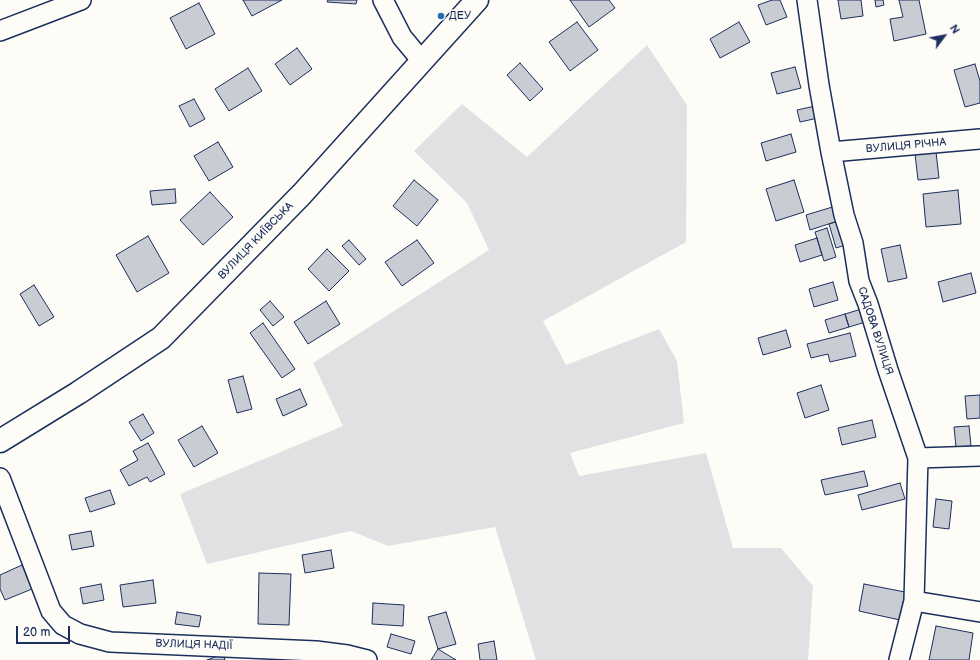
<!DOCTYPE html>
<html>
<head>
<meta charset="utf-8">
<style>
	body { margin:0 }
	#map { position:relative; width:980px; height:660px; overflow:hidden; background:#fdfcf7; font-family:"Balsamiq Sans",sans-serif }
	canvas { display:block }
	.north { position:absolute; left:924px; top:16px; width:40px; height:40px; -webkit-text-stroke:3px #fdfcf7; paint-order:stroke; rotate:58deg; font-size:11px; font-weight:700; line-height:16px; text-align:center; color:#1b2f5e }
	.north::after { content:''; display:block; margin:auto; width:14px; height:18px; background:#1b2f5e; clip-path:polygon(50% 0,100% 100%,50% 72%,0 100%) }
	.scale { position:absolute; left:16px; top:626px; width:54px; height:18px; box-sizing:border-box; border:2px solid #1b2f5e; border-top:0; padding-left:5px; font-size:12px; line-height:14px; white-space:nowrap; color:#1b2f5e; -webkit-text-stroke:3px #fdfcf7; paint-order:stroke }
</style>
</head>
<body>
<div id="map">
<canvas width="980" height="660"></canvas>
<div class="north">N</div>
<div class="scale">20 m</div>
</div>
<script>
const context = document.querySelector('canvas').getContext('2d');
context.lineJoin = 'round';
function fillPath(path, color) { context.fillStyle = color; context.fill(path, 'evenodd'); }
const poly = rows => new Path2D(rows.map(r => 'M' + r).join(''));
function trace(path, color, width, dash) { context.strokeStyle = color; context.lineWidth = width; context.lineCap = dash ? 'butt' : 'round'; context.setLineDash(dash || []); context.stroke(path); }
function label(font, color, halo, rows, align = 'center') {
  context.font = font + ' "Balsamiq Sans",sans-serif'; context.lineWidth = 3; context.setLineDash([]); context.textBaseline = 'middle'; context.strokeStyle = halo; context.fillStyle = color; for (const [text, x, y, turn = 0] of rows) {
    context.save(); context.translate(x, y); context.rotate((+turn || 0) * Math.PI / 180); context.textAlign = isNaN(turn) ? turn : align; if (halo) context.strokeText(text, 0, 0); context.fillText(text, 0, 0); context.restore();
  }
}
fillPath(poly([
	[647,45,687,105,686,242,543,321,566,365,659,329,677,361,684,423,570,453,579,476,706,453,733,548,781,548,813,586,808,660,536,660,495,527,388,546,351,531,207,564,180,494,343,426,313,363,489,250,467,203,414,151,462,104,527,157]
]), '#e0e1e3');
const building = poly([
	[243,0,282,0,252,16,243,0],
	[328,0,357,0,356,4,327,2,328,0],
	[570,0,609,0,615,8,589,27,570,0],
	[772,0,780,0,787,17,766,25,758,5,772,0],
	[838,0,861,0,863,16,841,19,838,0],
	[875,0,883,0,884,5,876,7,875,0],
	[899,0,919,0,926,34,894,41,890,19,903,17,899,0],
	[199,3,215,34,186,49,170,18,199,3],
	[577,22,598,50,570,71,549,42,577,22],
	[739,22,750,42,720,58,710,39,739,22],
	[297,48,312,69,290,85,275,64,297,48],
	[520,63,543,89,530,101,507,75,520,63],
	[975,64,980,81,980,103,965,107,954,70,975,64],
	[795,67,801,88,777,94,771,73,795,67],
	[248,68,262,91,229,111,215,89,248,68],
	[194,99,205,119,190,127,179,106,194,99],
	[815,106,818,118,800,122,797,110,815,106],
	[791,134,796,152,766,161,761,143,791,134],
	[218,142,233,167,209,181,194,156,218,142],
	[936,152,939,178,918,180,915,154,936,152],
	[414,180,438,200,417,226,393,206,414,180],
	[794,180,804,212,776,221,766,189,794,180],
	[175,189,176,203,152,205,150,191,175,189],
	[958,190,961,224,926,227,923,194,958,190],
	[210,192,233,217,203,245,180,220,210,192],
	[839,205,844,219,810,230,806,215,839,205],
	[844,219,852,243,836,248,829,224,844,219],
	[827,228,836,257,824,261,815,232,827,228],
	[148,236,169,273,137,292,116,255,148,236],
	[817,238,822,255,800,262,795,245,817,238],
	[349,240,366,259,359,265,342,246,349,240],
	[417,240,434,263,402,286,385,262,417,240],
	[900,245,907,278,888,282,881,249,900,245],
	[327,249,349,271,329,291,308,269,327,249],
	[971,273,976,293,943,302,938,282,971,273],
	[833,282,838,300,814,307,809,289,833,282],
	[34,285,54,317,39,326,20,294,34,285],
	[270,301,284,317,273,326,260,310,270,301],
	[326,301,340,324,308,344,294,322,326,301],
	[868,307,872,320,849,327,845,314,868,307],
	[845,314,849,327,829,333,825,320,845,314],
	[263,323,295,369,282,378,250,333,263,323],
	[786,330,791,347,763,355,758,338,786,330],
	[850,333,856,356,830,362,828,354,811,358,807,344,850,333],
	[243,376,252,409,237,413,228,380,243,376],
	[821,385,829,410,805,418,797,393,821,385],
	[300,389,307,405,283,416,276,399,300,389],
	[980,395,980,418,967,419,965,396,980,395],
	[143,414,154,433,141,441,129,422,143,414],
	[872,420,876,437,842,445,838,428,872,420],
	[202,426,218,453,194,467,178,440,202,426],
	[969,426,971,446,956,447,954,427,969,426],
	[148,443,165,474,150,482,147,477,129,486,120,470,138,460,133,451,148,443],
	[864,471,868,486,825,495,821,480,864,471],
	[900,483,905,499,862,510,858,495,900,483],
	[110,490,115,504,90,512,85,498,110,490],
	[936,499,952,501,949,529,933,527,936,499],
	[91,531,94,546,72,550,69,535,91,531],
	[331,550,334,568,305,573,302,555,331,550],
	[22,565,32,589,5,600,0,589,0,575,22,565],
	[259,573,291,574,289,625,258,624,259,573],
	[153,580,156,603,123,607,120,585,153,580],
	[101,584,104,600,83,604,80,588,101,584],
	[864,584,905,592,900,620,859,611,864,584],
	[373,603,404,605,403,626,372,624,373,603],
	[177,612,201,616,199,627,175,624,177,612],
	[446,612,456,644,438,649,428,617,446,612],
	[936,626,973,633,969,660,929,660,936,626],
	[391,634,415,641,411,654,387,647,391,634],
	[494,641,497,660,480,660,478,644,494,641],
	[438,649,456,660,431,660,438,649],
	[223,654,225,660,207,660,223,654]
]);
fillPath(building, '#c9ccd3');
trace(building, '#1b2f5e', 1);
const street = poly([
	[383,0,402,37,421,60],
	[807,0,819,85,831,152,844,215,853,243,859,281,868,304,888,370,918,458,914,601,899,660],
	[0,31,81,0],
	[831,152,980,139],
	[918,458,980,456],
	[0,478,51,611,63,625,80,634,110,642,316,651,347,655,367,660],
	[914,601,980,612]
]);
const secondary = poly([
	[0,441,78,393,161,338,302,194,477,0]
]);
trace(street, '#1b2f5e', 22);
trace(secondary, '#1b2f5e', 25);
trace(street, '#fdfcf7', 19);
trace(secondary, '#fdfcf7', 22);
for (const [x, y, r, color] of [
	[441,16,4,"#1f6fb2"]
]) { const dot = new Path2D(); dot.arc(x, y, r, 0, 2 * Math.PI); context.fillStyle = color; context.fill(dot); trace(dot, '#fdfcf7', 1.5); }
label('11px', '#1b2f5e', '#fdfcf7', [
	["ДЕУ",449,16]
], 'left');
label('11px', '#1b2f5e', '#fdfcf7', [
	["ВУЛИЦЯ РІЧНА",906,146,-5],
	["ВУЛИЦЯ КИЇВСЬКА",256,241,-46],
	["САДОВА ВУЛИЦЯ",875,331,72],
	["ВУЛИЦЯ НАДІЇ",194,645,2]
]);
</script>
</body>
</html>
